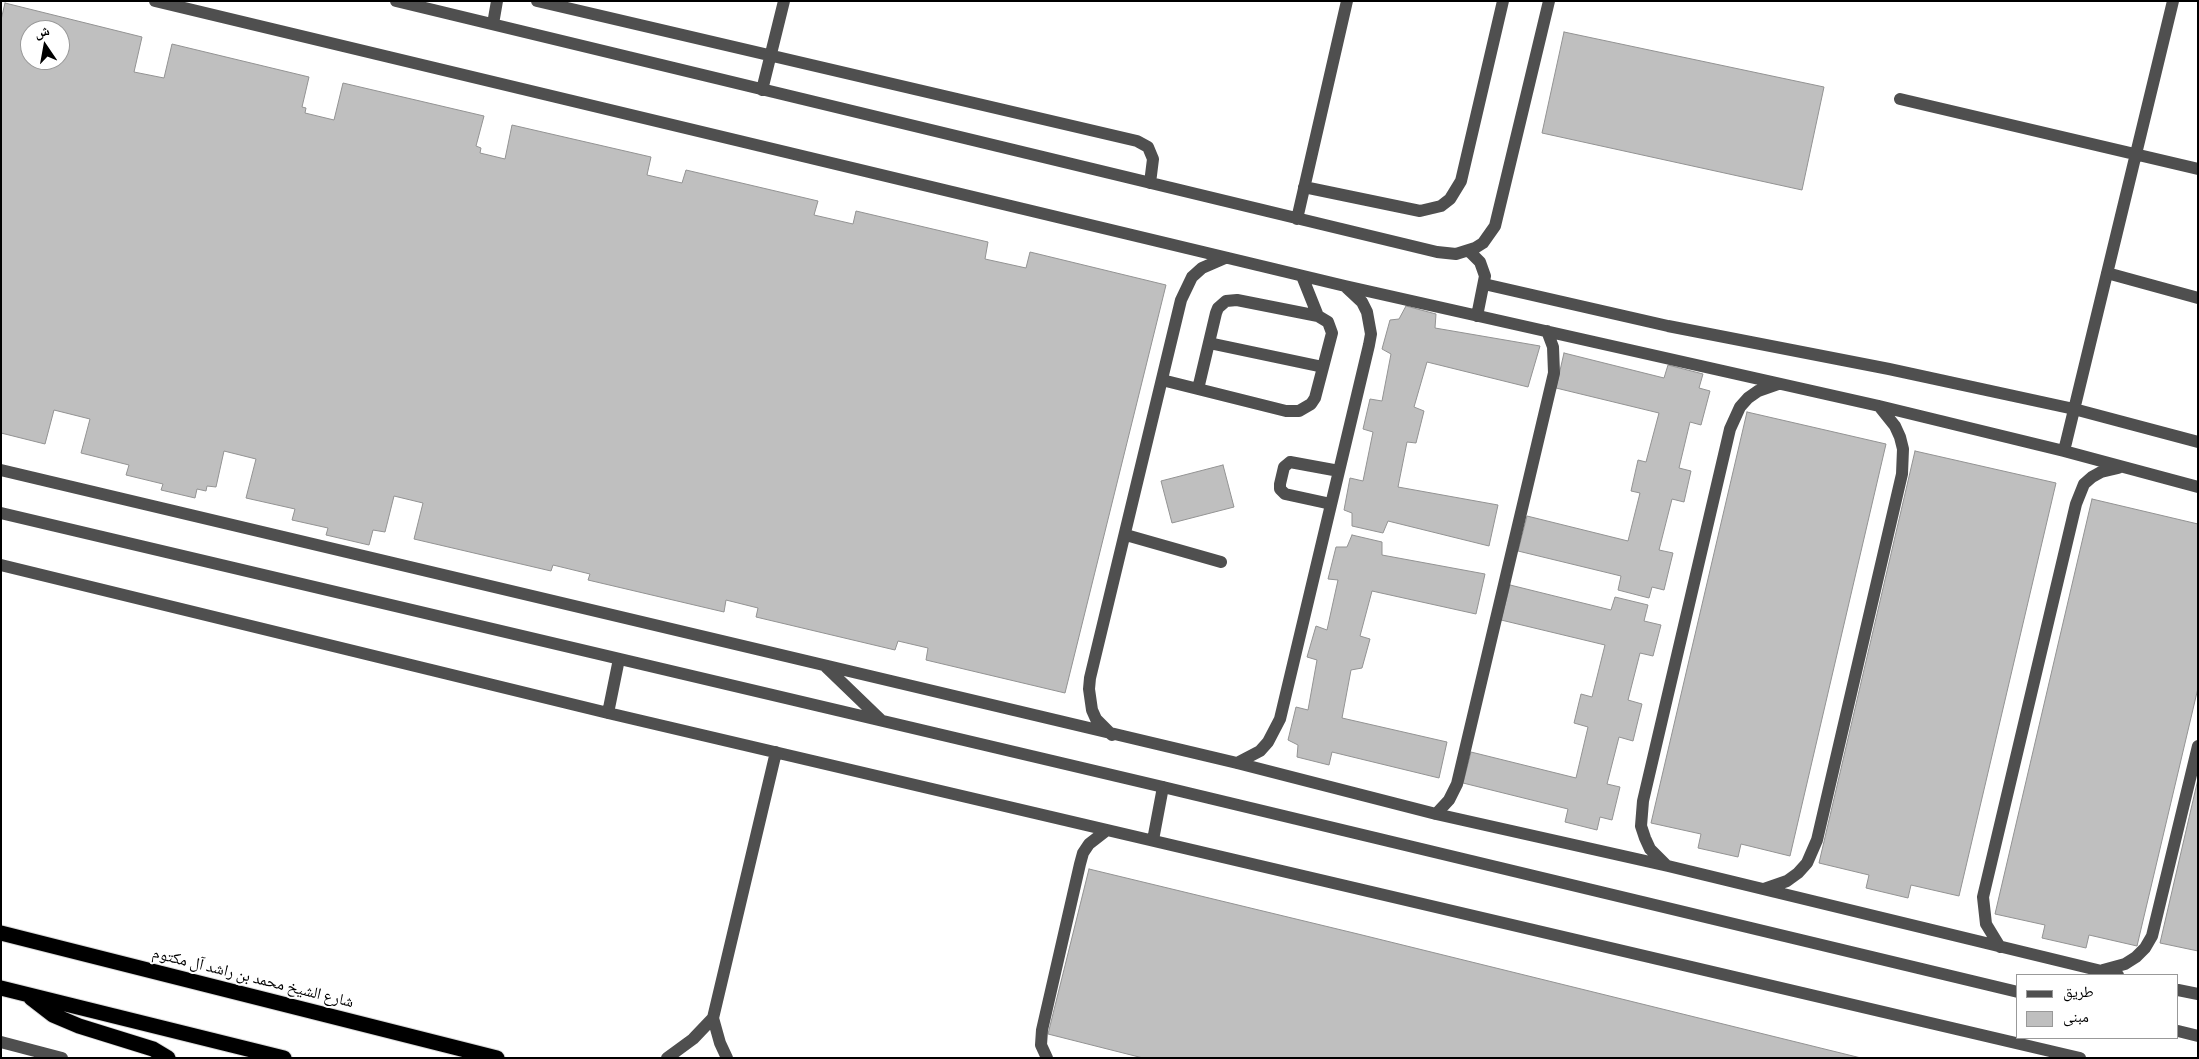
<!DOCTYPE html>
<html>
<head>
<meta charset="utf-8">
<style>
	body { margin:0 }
	#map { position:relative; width:2199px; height:1059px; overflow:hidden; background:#fff; font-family:Manrope,"Noto Naskh Arabic",sans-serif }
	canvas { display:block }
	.frame { position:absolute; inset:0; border:2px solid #000; pointer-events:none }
	.legend { position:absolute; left:2016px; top:974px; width:162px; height:65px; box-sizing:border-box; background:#fff; border:1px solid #999; margin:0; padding:6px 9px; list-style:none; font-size:15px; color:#000 }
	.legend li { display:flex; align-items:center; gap:10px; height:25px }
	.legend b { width:25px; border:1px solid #999 }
	.north { position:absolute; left:20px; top:20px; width:50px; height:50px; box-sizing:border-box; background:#fff; border:1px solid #999; border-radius:50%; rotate:348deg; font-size:14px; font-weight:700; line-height:20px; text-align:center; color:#000 }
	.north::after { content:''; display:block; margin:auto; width:18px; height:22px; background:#000; clip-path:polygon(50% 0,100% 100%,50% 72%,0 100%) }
</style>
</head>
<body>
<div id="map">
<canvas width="2199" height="1059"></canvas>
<div class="frame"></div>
<ul class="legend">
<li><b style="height:6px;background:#4f4f4f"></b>طريق</li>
<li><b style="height:14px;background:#bfbfbf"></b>مبنى</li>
</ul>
<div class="north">ش</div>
</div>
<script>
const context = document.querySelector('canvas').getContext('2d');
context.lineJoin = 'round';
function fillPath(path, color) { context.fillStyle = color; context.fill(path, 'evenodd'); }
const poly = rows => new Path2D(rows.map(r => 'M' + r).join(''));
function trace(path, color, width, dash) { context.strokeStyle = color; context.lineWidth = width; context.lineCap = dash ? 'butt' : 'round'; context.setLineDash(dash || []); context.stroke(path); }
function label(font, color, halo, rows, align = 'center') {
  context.font = font + ' Manrope,"Noto Naskh Arabic",sans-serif'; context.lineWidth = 4; context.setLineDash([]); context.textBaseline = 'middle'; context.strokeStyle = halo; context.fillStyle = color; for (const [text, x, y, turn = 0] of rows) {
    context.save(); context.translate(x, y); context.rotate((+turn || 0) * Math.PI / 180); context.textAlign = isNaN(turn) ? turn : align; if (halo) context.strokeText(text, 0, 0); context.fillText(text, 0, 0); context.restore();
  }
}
const building = poly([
	[5,3,142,37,134,72,164,78,172,44,309,77,302,107,306,108,305,113,334,120,343,83,484,116,476,146,481,148,480,153,505,159,512,125,651,157,647,175,682,183,686,170,818,201,814,215,853,224,856,211,988,242,985,259,1026,268,1030,252,1166,285,1065,693,926,660,928,648,898,641,895,650,756,617,758,608,726,600,724,612,588,580,590,574,553,565,551,571,414,539,423,503,394,496,385,532,373,530,369,545,326,535,328,528,292,520,295,509,246,498,256,459,224,451,216,487,207,486,206,491,197,489,195,498,161,490,163,484,126,475,129,465,81,453,90,419,54,410,45,444,1,433,1,20,5,3],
	[30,30,60,30,60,60,30,60,30,30],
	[1564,32,1824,87,1802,190,1542,133,1564,32],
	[1406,306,1436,314,1435,328,1540,346,1528,387,1427,362,1414,407,1424,411,1416,443,1407,442,1398,487,1498,505,1489,546,1388,521,1383,533,1352,526,1352,513,1344,510,1350,478,1363,481,1373,432,1363,429,1370,399,1382,401,1391,354,1382,349,1390,320,1399,319,1406,306],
	[1564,353,1664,378,1668,365,1703,374,1699,388,1710,391,1701,425,1690,422,1679,468,1691,471,1684,502,1672,499,1659,550,1673,553,1664,590,1652,587,1649,598,1618,590,1621,576,1518,551,1527,516,1628,541,1640,493,1631,491,1638,460,1646,462,1659,413,1556,388,1564,353],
	[1747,412,1886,444,1790,856,1741,844,1738,857,1698,848,1701,834,1651,823,1747,412],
	[1915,451,2056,483,1959,896,1911,885,1908,898,1866,888,1869,875,1819,863,1915,451],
	[1223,465,1234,507,1172,523,1161,481,1223,465],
	[2092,499,2198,524,2198,688,2137,946,2089,935,2086,948,2042,938,2045,925,1995,914,2092,499],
	[1352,535,1382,542,1382,555,1485,574,1476,614,1372,591,1360,636,1370,639,1362,668,1351,670,1342,718,1447,742,1439,778,1332,752,1329,765,1297,757,1298,745,1288,740,1296,707,1308,710,1317,660,1307,657,1316,626,1327,630,1338,580,1328,579,1336,547,1347,547,1352,535],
	[1510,585,1611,610,1615,597,1648,605,1644,621,1661,625,1653,656,1640,653,1628,700,1642,704,1633,741,1619,737,1607,784,1620,787,1612,820,1600,817,1597,830,1565,822,1568,809,1463,783,1471,752,1576,778,1588,727,1574,723,1581,694,1592,697,1605,645,1501,620,1510,585],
	[2198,779,2198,951,2160,943,2198,779],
	[1089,869,1358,934,1861,1058,1143,1058,1048,1034,1089,869]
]);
fillPath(building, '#bfbfbf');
trace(building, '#939393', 1);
const highway = poly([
	[1,933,497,1058],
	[1,988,284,1058],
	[31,998,53,1015,79,1026,153,1049,168,1058]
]);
trace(highway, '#dbdbdb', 17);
trace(poly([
	[155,1,1345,286,1879,406,2064,451,2198,487],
	[396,1,1437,252,1456,254,1475,248,1483,243,1495,226,1549,1],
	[537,1,1137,141,1148,147,1153,159,1150,183],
	[493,24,497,1],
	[762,90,784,1],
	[1900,99,2198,169],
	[1304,187,1420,211,1441,206,1450,199,1461,181,1503,1],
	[1297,219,1347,1],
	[1469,251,1480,262,1485,276,1477,316],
	[2107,273,2198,298],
	[1302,276,1318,316,1328,322,1332,333,1315,398,1311,404,1299,411,1286,411,1198,389,1216,313,1218,308,1226,301,1237,300,1318,316],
	[1484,284,1668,326,1889,369,2074,409,2198,442],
	[1209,343,1323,367],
	[1162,380,1198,389],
	[2064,451,2173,1],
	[1,470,1237,763,1436,814,1668,866,2118,975],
	[1331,504,1285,494,1280,489,1280,484,1284,467,1290,462,1339,471],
	[1,513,1163,787,2018,992],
	[1126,535,1221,562],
	[1,565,608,713,2080,1058],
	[826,667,881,720],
	[608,713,619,659],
	[1112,735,1096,719,1092,710,1089,689,1090,678,1181,300,1192,277,1202,268,1225,258],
	[1237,763,1260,751,1268,742,1280,719,1369,345,1371,334,1367,312,1362,302,1347,288],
	[1436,814,1449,800,1457,784,1554,373,1553,347,1547,331],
	[1153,840,1163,787],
	[1666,865,1650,849,1645,838,1641,826,1643,801,1730,429,1740,407,1748,398,1758,391,1778,384],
	[1764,889,1787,881,1798,873,1807,863,1817,840,1902,474,1903,449,1900,437,1895,426,1879,406],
	[2000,947,1986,924,1983,897,2076,504,2084,484,2092,477,2101,472,2118,468],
	[2103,970,2125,964,2136,957,2145,948,2152,936,2198,746],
	[2178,990,2198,994],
	[713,1018,720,1043,727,1058],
	[2178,1031,2198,1036],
	[1,1042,62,1058],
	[667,1058,693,1039,713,1018,776,752],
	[1047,1058,1041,1045,1042,1030,1080,864,1083,853,1089,844,1107,830]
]), '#4f4f4f', 12);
trace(highway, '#000', 15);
label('16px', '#000', '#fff', [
	["شارع الشيخ محمد بن راشد آل مكتوم",253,978,14]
]);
</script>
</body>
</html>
